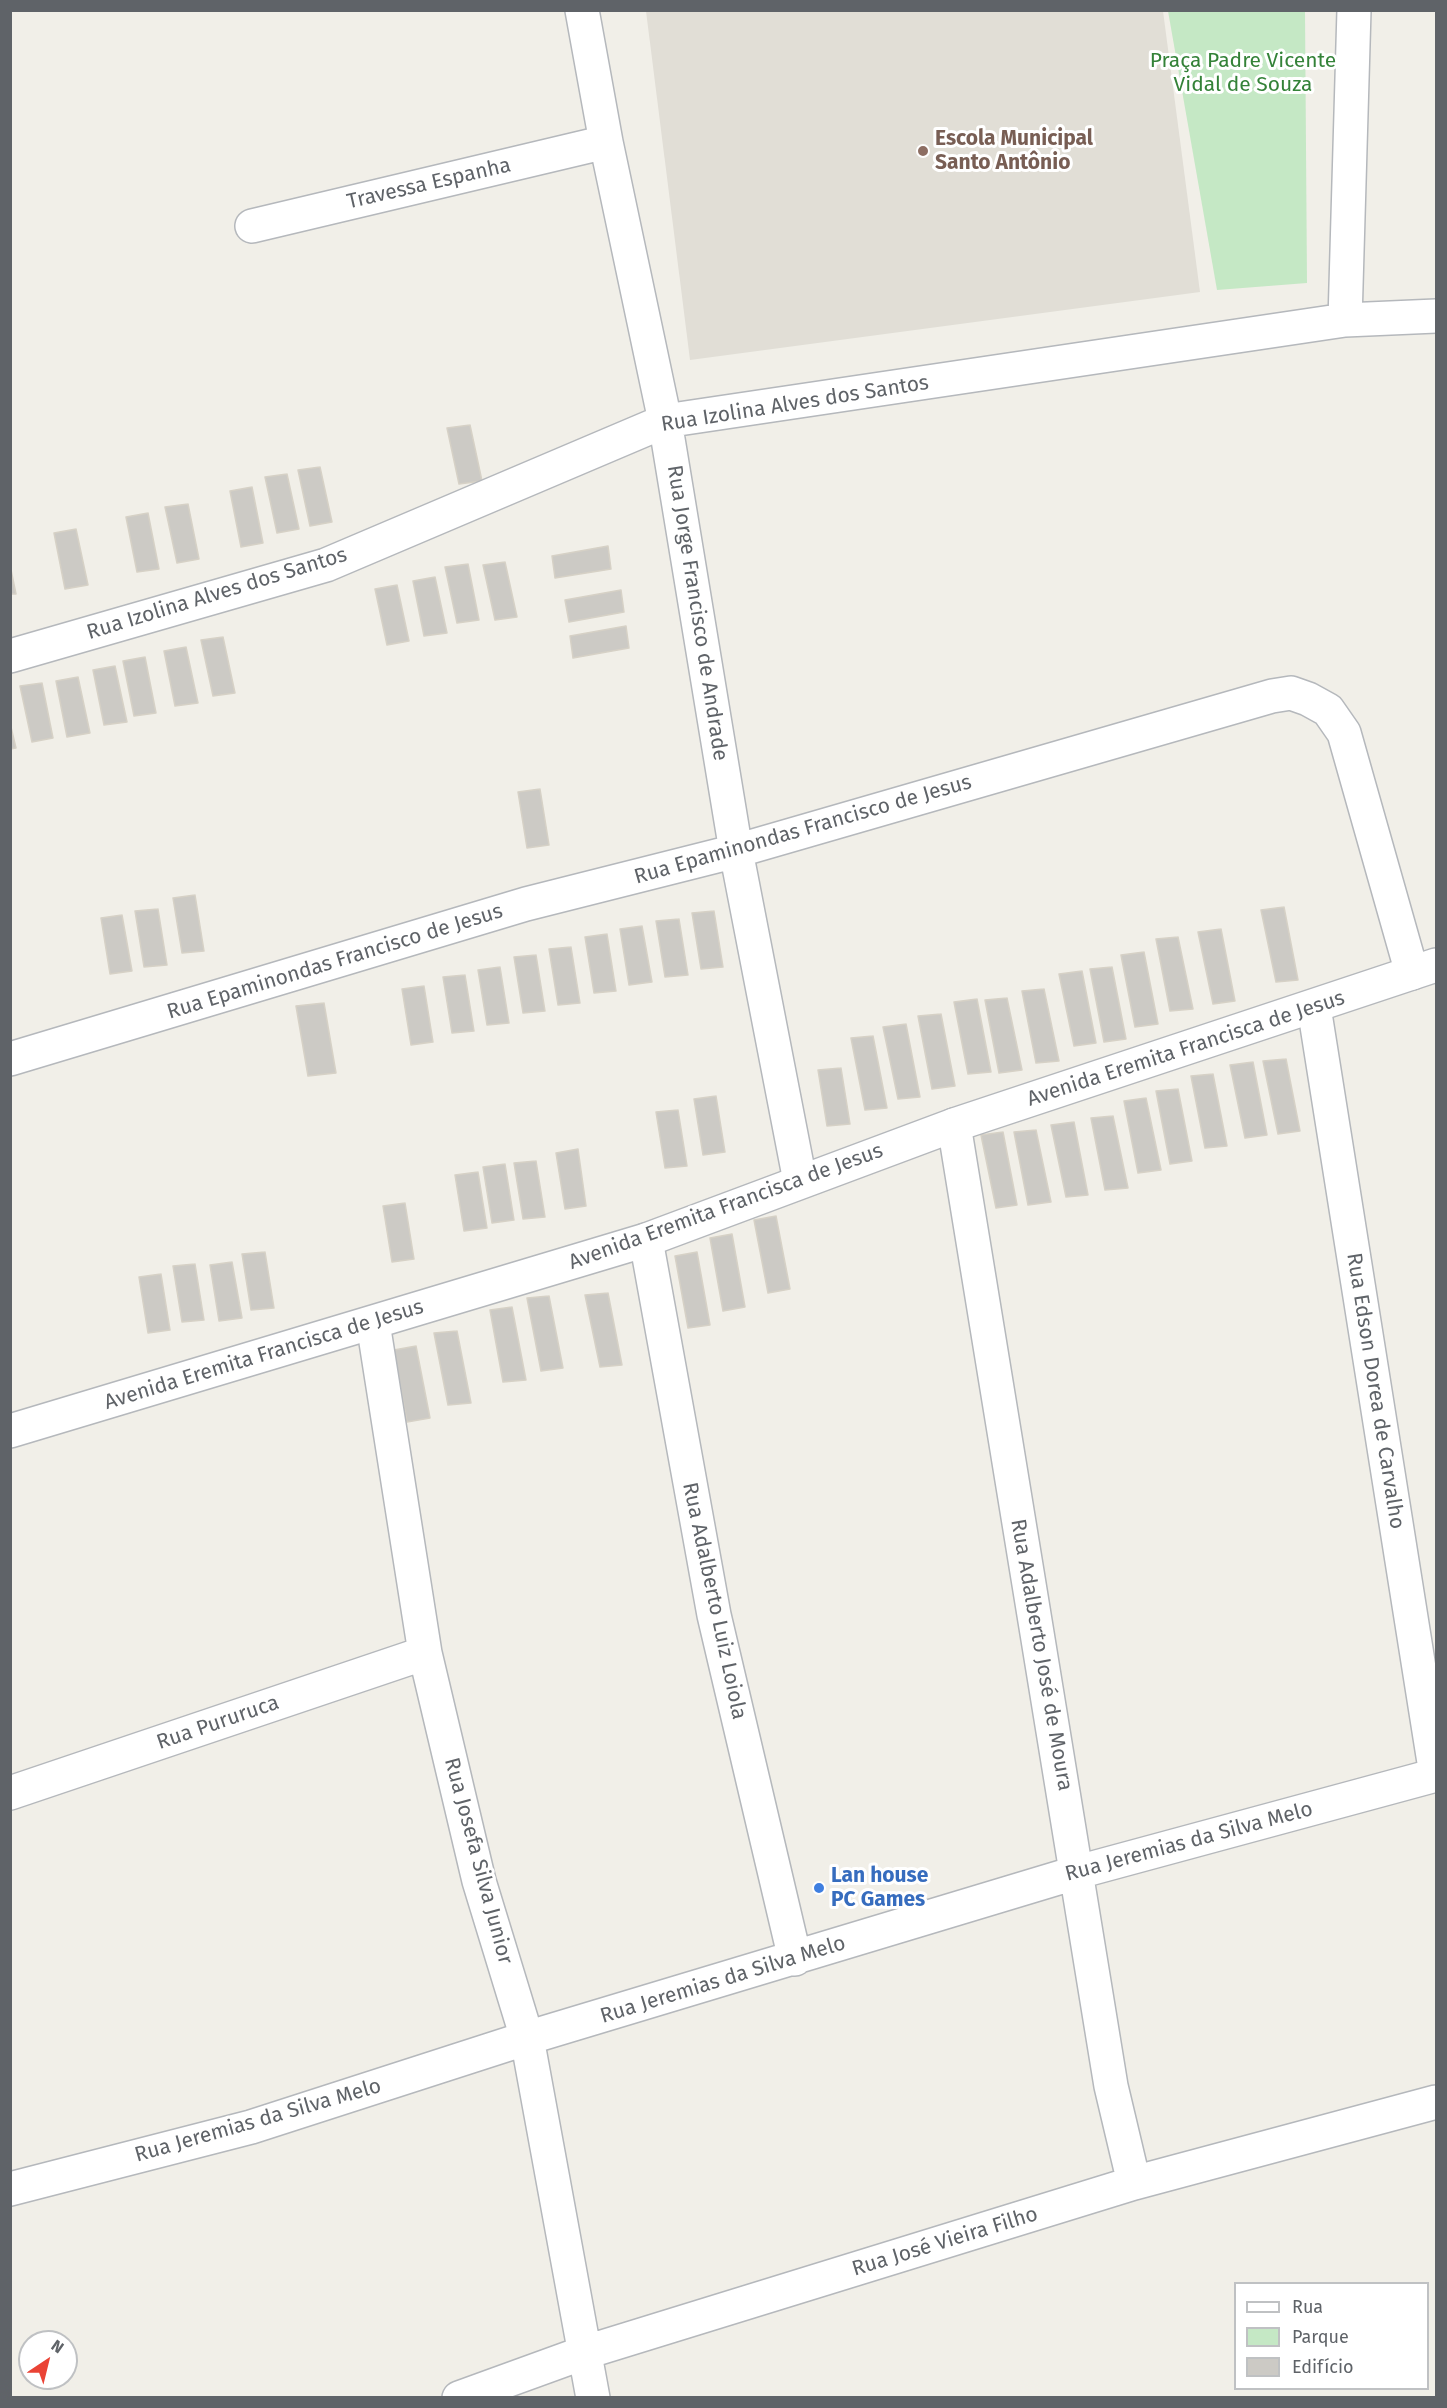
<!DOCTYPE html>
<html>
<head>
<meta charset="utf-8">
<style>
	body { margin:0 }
	#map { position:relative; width:1447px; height:2408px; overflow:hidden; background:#f1efe8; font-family:"Fira Sans",sans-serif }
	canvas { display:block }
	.frame { position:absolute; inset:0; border:12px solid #5f6368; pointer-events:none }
	.legend { position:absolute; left:1234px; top:2282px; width:195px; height:108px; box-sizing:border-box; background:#fff; border:2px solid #bfc1c3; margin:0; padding:8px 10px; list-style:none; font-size:18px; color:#5f6368 }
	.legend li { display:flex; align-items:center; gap:12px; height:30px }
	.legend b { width:30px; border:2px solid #bfc1c3 }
	.north { position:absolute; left:18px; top:2330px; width:60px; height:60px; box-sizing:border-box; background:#fff; border:2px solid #bfc1c3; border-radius:50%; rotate:35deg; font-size:16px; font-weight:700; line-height:24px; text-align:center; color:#5f6368 }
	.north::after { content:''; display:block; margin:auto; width:21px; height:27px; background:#ea4335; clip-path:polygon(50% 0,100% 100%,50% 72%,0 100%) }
</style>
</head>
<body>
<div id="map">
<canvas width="1447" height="2408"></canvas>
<div class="frame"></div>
<ul class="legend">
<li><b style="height:8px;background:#fff"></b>Rua</li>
<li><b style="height:16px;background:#c5e8c5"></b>Parque</li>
<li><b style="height:16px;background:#cccac5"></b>Edifício</li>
</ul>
<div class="north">N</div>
</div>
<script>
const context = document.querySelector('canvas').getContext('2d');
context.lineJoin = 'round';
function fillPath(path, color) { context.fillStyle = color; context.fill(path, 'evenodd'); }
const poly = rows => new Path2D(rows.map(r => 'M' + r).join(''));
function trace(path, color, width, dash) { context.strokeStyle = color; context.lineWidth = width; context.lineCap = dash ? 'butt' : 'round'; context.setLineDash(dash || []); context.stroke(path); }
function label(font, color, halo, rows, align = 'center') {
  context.font = font + ' "Fira Sans",sans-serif'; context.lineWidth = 6; context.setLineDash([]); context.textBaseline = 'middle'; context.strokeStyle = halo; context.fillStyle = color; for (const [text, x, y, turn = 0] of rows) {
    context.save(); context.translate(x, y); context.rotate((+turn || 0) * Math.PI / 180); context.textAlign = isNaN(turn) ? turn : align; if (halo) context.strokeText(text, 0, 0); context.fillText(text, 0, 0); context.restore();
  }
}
fillPath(poly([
	[646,11,1163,11,1200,292,690,360]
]), '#e1ded6');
fillPath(poly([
	[1168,11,1305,11,1307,283,1217,290]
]), '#c5e8c5');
const building = poly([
	[470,425,482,481,459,484,447,428,470,425],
	[320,467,332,522,310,526,298,470,320,467],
	[287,474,299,529,277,533,265,477,287,474],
	[252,487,263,543,241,547,230,491,252,487],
	[188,504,199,559,177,563,165,507,188,504],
	[148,513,159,569,137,572,126,517,148,513],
	[76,529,88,585,65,589,54,533,76,529],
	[608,546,611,569,555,578,552,556,608,546],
	[505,562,517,617,495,620,483,565,505,562],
	[468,564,479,620,457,623,445,567,468,564],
	[10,565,16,594,10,594,10,565],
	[435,577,447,633,424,636,413,581,435,577],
	[397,585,409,641,387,645,375,589,397,585],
	[621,590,624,612,569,622,565,600,621,590],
	[626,626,629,648,573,658,570,636,626,626],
	[223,637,235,693,213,696,201,640,223,637],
	[186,647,198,703,175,706,164,651,186,647],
	[145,657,156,713,134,716,123,661,145,657],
	[115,666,127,722,104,725,93,670,115,666],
	[78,677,90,733,67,737,56,681,78,677],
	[42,683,53,738,32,742,20,686,42,683],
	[10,723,16,748,10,749,10,723],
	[540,789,549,845,527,848,518,792,540,789],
	[195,895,204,951,182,953,173,898,195,895],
	[1284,907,1298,980,1276,982,1261,910,1284,907],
	[158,909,167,965,144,967,135,911,158,909],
	[714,911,723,967,701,969,692,913,714,911],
	[122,915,132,971,110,974,101,918,122,915],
	[679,919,688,975,665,977,656,921,679,919],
	[642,926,652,982,629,985,620,929,642,926],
	[1221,929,1235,1001,1213,1004,1198,932,1221,929],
	[607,934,616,991,594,993,585,937,607,934],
	[1178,937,1193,1009,1170,1011,1156,939,1178,937],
	[571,947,580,1003,558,1005,549,949,571,947],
	[1144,952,1158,1024,1135,1027,1121,955,1144,952],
	[536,955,545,1011,523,1013,514,957,536,955],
	[500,967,509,1023,487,1025,478,970,500,967],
	[1112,967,1126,1039,1104,1042,1090,969,1112,967],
	[1082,971,1096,1043,1074,1046,1059,974,1082,971],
	[465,975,474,1031,452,1033,443,977,465,975],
	[424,986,433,1042,411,1045,402,989,424,986],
	[1044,989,1059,1061,1036,1063,1022,991,1044,989],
	[1007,998,1022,1070,999,1073,985,1000,1007,998],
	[977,999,991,1072,968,1074,954,1002,977,999],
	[324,1003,336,1073,308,1076,296,1006,324,1003],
	[941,1014,955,1086,932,1089,918,1016,941,1014],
	[906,1024,920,1097,898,1099,883,1027,906,1024],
	[873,1036,887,1108,865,1110,851,1038,873,1036],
	[1286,1059,1300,1131,1278,1134,1263,1061,1286,1059],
	[1253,1062,1267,1135,1245,1138,1230,1065,1253,1062],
	[841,1068,850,1124,827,1126,818,1070,841,1068],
	[1213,1074,1227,1146,1205,1148,1191,1076,1213,1074],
	[1178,1089,1192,1161,1170,1164,1156,1091,1178,1089],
	[716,1096,725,1152,703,1155,694,1099,716,1096],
	[1146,1098,1161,1170,1138,1173,1124,1101,1146,1098],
	[678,1110,687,1166,665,1168,656,1112,678,1110],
	[1113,1116,1128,1188,1105,1190,1091,1118,1113,1116],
	[1074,1122,1088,1195,1066,1197,1051,1125,1074,1122],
	[1036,1130,1051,1202,1028,1205,1014,1132,1036,1130],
	[1003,1132,1017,1205,996,1208,981,1135,1003,1132],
	[578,1149,586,1206,565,1209,556,1153,578,1149],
	[536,1161,545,1217,523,1219,514,1163,536,1161],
	[505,1164,514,1220,492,1223,483,1167,505,1164],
	[478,1172,487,1228,464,1231,455,1175,478,1172],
	[405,1203,414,1259,392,1262,383,1206,405,1203],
	[776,1216,790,1289,768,1293,754,1220,776,1216],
	[732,1234,745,1307,723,1311,710,1238,732,1234],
	[265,1252,274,1308,251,1310,242,1254,265,1252],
	[697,1252,710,1325,688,1328,675,1256,697,1252],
	[232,1262,242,1318,219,1321,210,1265,232,1262],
	[195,1264,204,1320,182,1322,173,1266,195,1264],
	[161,1274,170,1330,148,1333,139,1277,161,1274],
	[608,1293,622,1365,600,1367,585,1295,608,1293],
	[549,1296,563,1368,541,1371,527,1298,549,1296],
	[512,1307,526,1380,503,1382,490,1310,512,1307],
	[457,1331,471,1403,448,1405,434,1333,457,1331],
	[416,1346,430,1418,407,1422,394,1350,416,1346]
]);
fillPath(building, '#cccac5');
trace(building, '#d6d1c6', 1.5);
const minor = poly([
	[582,10,606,142,665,421,736,851,800,1181],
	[252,226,606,142],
	[1345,320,1354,10],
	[10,656,326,565,665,421,1345,320,1436,316],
	[1314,1007,1436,1775],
	[10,1059,526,904,736,851,1272,696,1291,693,1308,699,1328,710,1344,733,1412,973],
	[954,1125,1111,2086,1134,2183],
	[646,1240,714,1615,795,1959],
	[373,1323,425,1653,479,1881,527,2038,593,2398],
	[10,1793,425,1653],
	[10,2189,251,2127,527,2038,1078,1872,1436,1775],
	[459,2398,583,2353,1134,2183,1436,2102]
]);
const tertiary = poly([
	[10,1431,646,1240,954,1125,1436,965]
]);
trace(minor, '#b5b8bc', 36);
trace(tertiary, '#b5b8bc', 36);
trace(minor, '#fff', 33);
trace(tertiary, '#fff', 33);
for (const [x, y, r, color] of [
	[923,151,6,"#8d6e63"],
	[819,1888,6,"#3f7fe0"]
]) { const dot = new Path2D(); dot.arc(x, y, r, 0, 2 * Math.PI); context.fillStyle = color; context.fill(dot); trace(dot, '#fff', 2); }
label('21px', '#348238', '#fff', [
	["Praça Padre Vicente",1243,61],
	["Vidal de Souza",1243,85]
]);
label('bold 21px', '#785e54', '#fff', [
	["Escola Municipal",935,139],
	["Santo Antônio",935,163]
], 'left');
label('21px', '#5f6368', '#fff', [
	["Travessa Espanha",429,184,-13],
	["Rua Izolina Alves dos Santos",795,404,-9],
	["Rua Izolina Alves dos Santos",217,594,-17],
	["Rua Jorge Francisco de Andrade",697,613,81],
	["Rua Epaminondas Francisco de Jesus",803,830,-16],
	["Rua Epaminondas Francisco de Jesus",335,962,-17],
	["Avenida Eremita Francisca de Jesus",1186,1049,-18],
	["Avenida Eremita Francisca de Jesus",726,1207,-20],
	["Avenida Eremita Francisca de Jesus",264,1355,-17],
	["Rua Edson Dorea de Carvalho",1375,1391,81],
	["Rua Adalberto Luiz Loiola",714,1601,78],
	["Rua Adalberto José de Moura",1041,1655,80],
	["Rua Pururuca",218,1723,-19],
	["Rua Jeremias da Silva Melo",1189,1842,-15],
	["Rua Josefa Silva Junior",478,1861,75],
	["Rua Jeremias da Silva Melo",723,1980,-17],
	["Rua Jeremias da Silva Melo",258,2121,-16],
	["Rua José Vieira Filho",945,2242,-17]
]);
label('bold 21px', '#366cbe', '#fff', [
	["Lan house",831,1876],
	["PC Games",831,1900]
], 'left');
</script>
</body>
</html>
